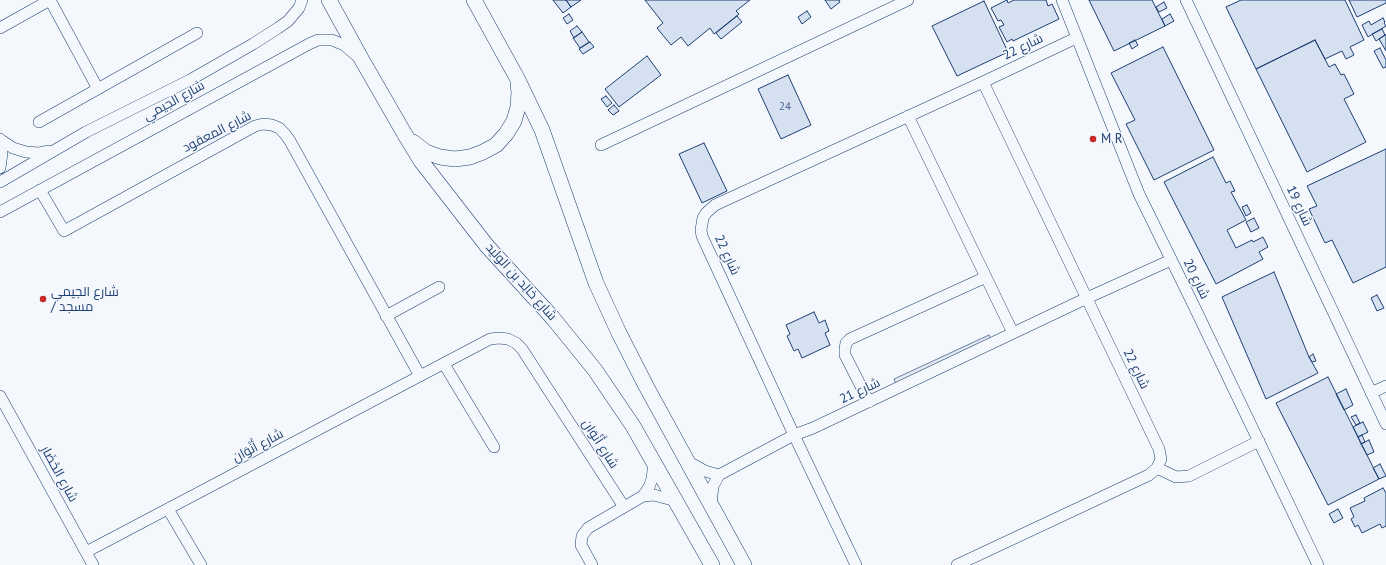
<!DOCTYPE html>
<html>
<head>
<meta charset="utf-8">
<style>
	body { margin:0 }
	canvas { display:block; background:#f4f7fb }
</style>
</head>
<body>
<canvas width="1386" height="565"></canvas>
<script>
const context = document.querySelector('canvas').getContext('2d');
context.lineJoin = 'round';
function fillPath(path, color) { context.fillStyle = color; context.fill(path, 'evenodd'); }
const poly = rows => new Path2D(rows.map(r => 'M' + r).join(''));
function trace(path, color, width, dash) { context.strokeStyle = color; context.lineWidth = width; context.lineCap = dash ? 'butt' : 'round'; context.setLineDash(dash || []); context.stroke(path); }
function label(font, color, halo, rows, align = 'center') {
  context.font = font + ' "PT Sans",Cairo,sans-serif'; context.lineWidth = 3; context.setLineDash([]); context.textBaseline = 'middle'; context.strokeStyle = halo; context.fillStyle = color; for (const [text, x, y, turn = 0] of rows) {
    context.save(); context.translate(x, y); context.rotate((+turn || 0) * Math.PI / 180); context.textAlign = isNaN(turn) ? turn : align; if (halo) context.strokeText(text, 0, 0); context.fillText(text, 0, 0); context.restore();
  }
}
const parking = poly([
	[989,335,993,344,898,388,894,379,989,335]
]);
fillPath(parking, '#e3e8f0');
trace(parking, '#687fa3', 1);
const building = poly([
	[553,0,566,0,571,7,563,13,553,0],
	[566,0,581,0,571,7,566,0],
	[645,0,750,0,736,11,739,14,714,34,710,28,688,46,681,37,671,45,657,28,663,23,645,0],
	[825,0,839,0,840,2,831,9,825,0],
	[1007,0,1008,3,1014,0,1046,0,1048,6,1052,4,1059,19,1013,41,1012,39,1007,42,999,27,1004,25,1001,20,998,21,991,8,1007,0],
	[1089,0,1152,0,1165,26,1114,51,1089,0],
	[1241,0,1345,0,1364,40,1350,47,1354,55,1346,59,1342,51,1325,59,1315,40,1256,69,1226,7,1241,0],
	[1349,0,1386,0,1386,3,1357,17,1349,0],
	[984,1,1008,52,957,76,932,26,984,1],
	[1164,2,1167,8,1159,12,1156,7,1164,2],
	[807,11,811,17,802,24,798,17,807,11],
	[569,14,573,20,567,24,563,18,569,14],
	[1170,14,1174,21,1165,26,1162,19,1170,14],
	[737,16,742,22,721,39,716,33,737,16],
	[1383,18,1385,22,1384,23,1386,26,1368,37,1362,25,1369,21,1371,25,1383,18],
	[577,26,582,32,574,38,570,31,577,26],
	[1382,29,1385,35,1376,41,1372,34,1382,29],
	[582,32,589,42,580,48,573,38,582,32],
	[1385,35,1386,35,1386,51,1379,39,1385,35],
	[1135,40,1138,45,1132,49,1129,43,1135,40],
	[1315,40,1329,67,1335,64,1341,75,1344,74,1354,94,1344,99,1366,142,1307,172,1256,69,1315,40],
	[590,42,594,47,583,54,579,49,590,42],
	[1163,47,1214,150,1154,180,1126,124,1135,120,1111,73,1163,47],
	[1380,48,1386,60,1386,67,1383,68,1374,51,1380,48],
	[647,56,661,75,619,107,605,89,647,56],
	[788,75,811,125,781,139,758,89,788,75],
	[606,96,612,103,607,107,601,99,606,96],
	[614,105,619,111,613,115,608,110,614,105],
	[704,143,727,191,702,203,679,154,704,143],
	[1386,149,1386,267,1353,283,1332,240,1325,243,1309,209,1317,206,1307,186,1386,149],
	[1213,157,1226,183,1230,181,1235,191,1231,192,1246,220,1227,230,1236,248,1252,240,1253,242,1263,237,1268,247,1259,252,1263,259,1216,284,1164,182,1213,157],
	[1247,205,1251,213,1246,216,1242,207,1247,205],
	[1254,218,1259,228,1251,232,1246,222,1254,218],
	[1274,272,1309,357,1318,373,1266,399,1222,297,1274,272],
	[1377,295,1384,308,1377,311,1371,298,1377,295],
	[814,312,819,323,825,320,829,331,825,333,830,345,802,358,798,349,794,351,787,336,790,334,786,325,814,312],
	[1313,354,1316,361,1312,362,1309,357,1313,354],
	[1328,377,1379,479,1328,505,1276,403,1328,377],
	[1346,389,1353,405,1344,410,1336,394,1346,389],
	[1356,415,1360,423,1356,425,1351,417,1356,415],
	[1363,422,1368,432,1358,437,1353,427,1363,422],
	[1362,435,1365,442,1361,444,1358,437,1362,435],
	[1369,440,1374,452,1367,455,1361,444,1369,440],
	[1380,464,1386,476,1379,479,1373,468,1380,464],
	[1383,488,1386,493,1386,526,1382,528,1380,524,1362,533,1358,525,1355,527,1351,519,1354,517,1350,508,1365,501,1364,498,1383,488],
	[1338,509,1343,518,1334,523,1329,514,1338,509]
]);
fillPath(building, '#d5e0f0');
trace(building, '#1d3f73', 1);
const street = poly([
	[50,0,98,89],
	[1062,0,1139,194,1193,304,1318,565],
	[1186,0,1386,424],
	[0,28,50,0],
	[908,116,1013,333],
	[39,122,197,33],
	[0,139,2,153,0,168],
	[1,140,13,148,26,152,39,153,49,151],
	[601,145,908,0],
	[0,182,86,132,190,80,253,44,278,28,288,21,299,8,302,0],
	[40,190,64,231,255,126,263,124,272,125,279,128,285,134,290,141,420,376],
	[0,212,309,44,318,40,332,40,344,45,357,56],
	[386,316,439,287],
	[444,364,494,447],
	[1371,393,1386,386],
	[0,396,93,565],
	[869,402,845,355,845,349,846,343,850,339,986,277],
	[687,461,705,471,719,475],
	[1157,468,1176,477,1189,476,1259,441],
	[719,475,794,435,813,428,1087,298,1171,260],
	[643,496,649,487,652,479,654,462],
	[711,504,713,486,719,475],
	[168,509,201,565],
	[86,552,490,339,499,338,508,339,516,343,522,349,624,507],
	[592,565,581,545,582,536,588,528,643,496,654,495,676,501],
	[856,565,794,435,702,236,701,230,703,218,706,213,715,205,983,82,1076,38],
	[957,565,1149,475,1157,468,1161,459,1159,449,983,82]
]);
const secondary = poly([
	[329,0,362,60,404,133,421,161,487,246,552,317,595,370,633,426,712,565],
	[474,0,517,78,542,130,596,283,619,333,646,386,744,565],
	[413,142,426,152,440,157,455,159,470,157,483,152,496,145,506,134,514,121,518,107,519,92,518,84]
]);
trace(street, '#1d3f73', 12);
trace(secondary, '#1d3f73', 16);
trace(street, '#f4f7fb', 11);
trace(secondary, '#f4f7fb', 15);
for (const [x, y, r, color] of [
	[1093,139,4,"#c62828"],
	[43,299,4,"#c62828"]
]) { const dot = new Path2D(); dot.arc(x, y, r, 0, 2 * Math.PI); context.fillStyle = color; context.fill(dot); trace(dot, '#f4f7fb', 1.5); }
label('11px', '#4b6792', null, [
	["24",785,107]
]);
label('13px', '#1d3f73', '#f4f7fb', [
	["شارع 22",1023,47,-26],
	["شارع الجيمي",174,101,-29],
	["شارع المعقود",217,132,-27],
	["شارع 19",1299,206,65],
	["شارع 22",727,255,65],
	["شارع 20",1196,279,64],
	["شارع خالِد بن الوليد",521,282,48],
	["شارع 22",1136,369,64],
	["شارع 21",860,391,-25],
	["شارع أَنْوَان",600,444,57],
	["شارع أَنْوَان",258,446,-28],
	["شارع الحْضَار",59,474,61]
]);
label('13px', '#1d3f73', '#f4f7fb', [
	["M R",1101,139],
	["شارع الجيمي",51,292],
	["/ مسجد",51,307]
], 'left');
</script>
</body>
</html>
